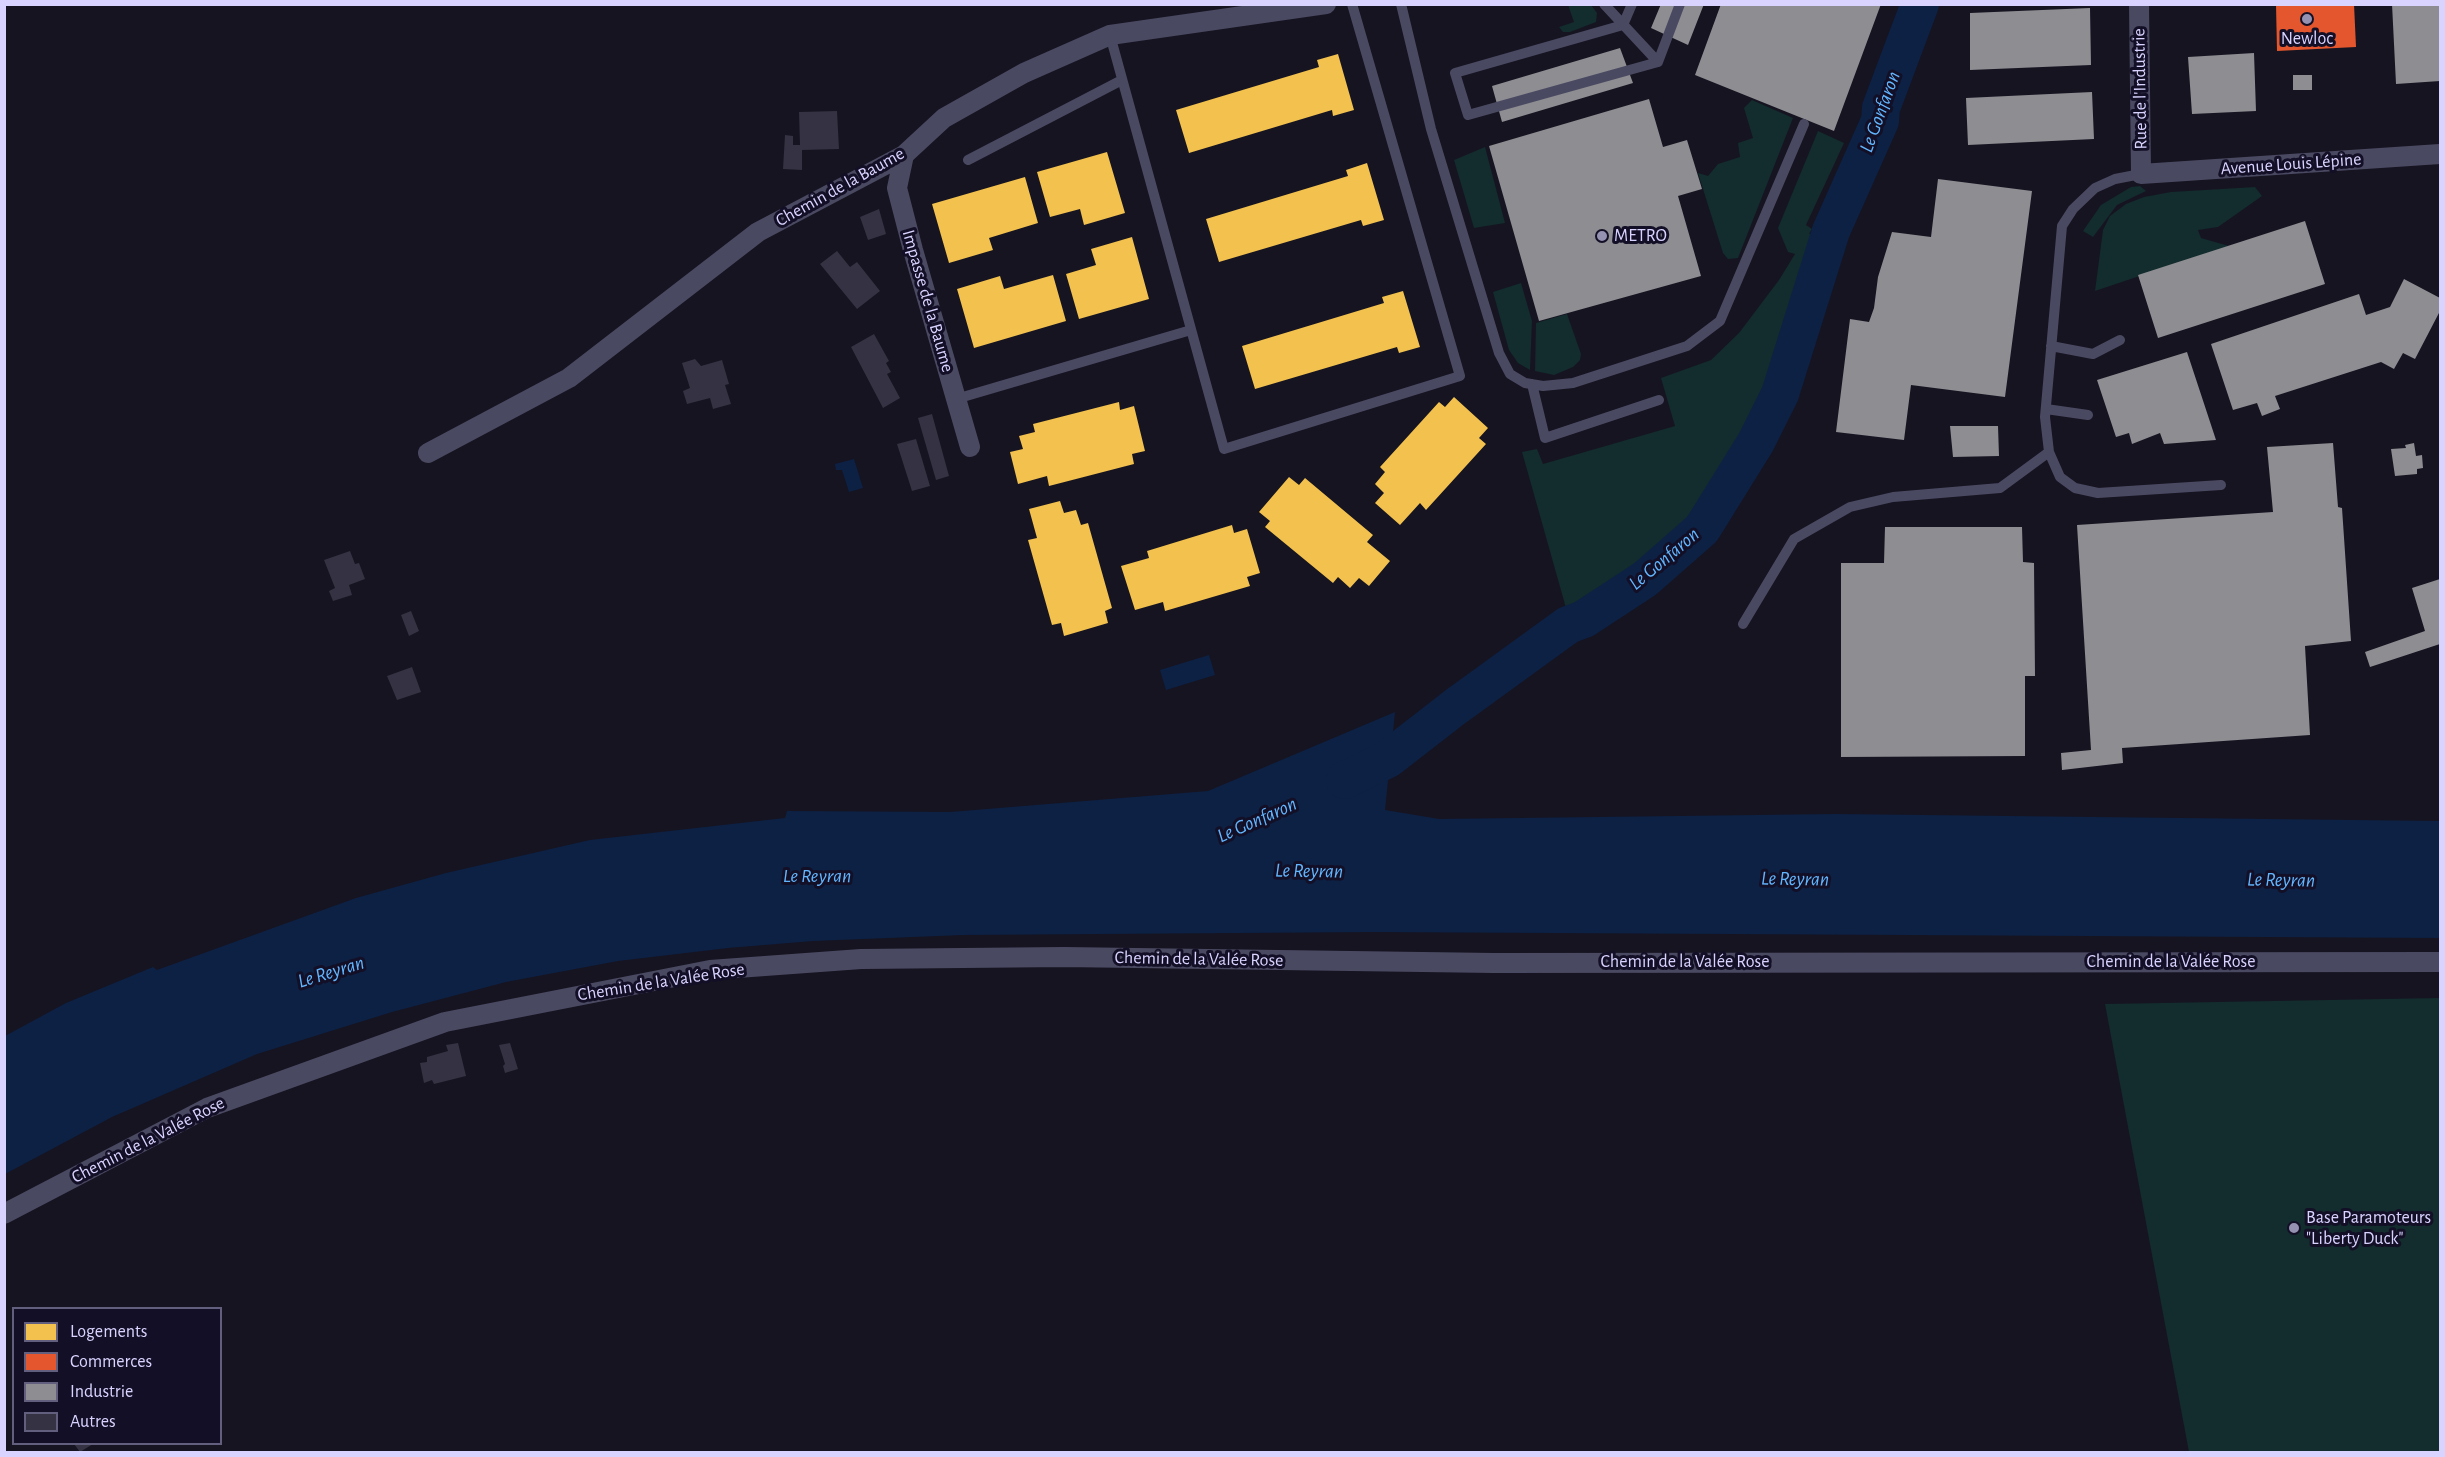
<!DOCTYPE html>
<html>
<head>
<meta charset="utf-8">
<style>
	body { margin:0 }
	#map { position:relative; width:2445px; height:1457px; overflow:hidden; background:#161421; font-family:"Alegreya Sans",sans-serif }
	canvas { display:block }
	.frame { position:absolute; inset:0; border:6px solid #d9d4ff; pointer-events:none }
	.legend { position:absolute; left:12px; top:1307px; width:210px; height:138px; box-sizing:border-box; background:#130f26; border:2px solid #625e7d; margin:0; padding:8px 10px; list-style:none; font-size:18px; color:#d9d4ff }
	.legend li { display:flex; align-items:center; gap:12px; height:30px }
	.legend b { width:30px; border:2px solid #625e7d }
</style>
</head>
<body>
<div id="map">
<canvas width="2445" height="1457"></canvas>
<div class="frame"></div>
<ul class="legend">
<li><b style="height:16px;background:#f2c14e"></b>Logements</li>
<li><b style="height:16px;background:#e4572e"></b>Commerces</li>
<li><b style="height:16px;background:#8d8d92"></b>Industrie</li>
<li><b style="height:16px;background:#343243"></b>Autres</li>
</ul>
</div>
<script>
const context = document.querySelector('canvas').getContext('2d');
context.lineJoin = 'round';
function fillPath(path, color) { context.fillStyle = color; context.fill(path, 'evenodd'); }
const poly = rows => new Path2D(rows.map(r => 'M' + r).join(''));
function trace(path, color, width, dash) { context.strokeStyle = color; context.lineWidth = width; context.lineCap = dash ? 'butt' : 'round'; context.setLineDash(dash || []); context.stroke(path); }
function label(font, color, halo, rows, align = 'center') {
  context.font = font + ' "Alegreya Sans",sans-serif'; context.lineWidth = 6; context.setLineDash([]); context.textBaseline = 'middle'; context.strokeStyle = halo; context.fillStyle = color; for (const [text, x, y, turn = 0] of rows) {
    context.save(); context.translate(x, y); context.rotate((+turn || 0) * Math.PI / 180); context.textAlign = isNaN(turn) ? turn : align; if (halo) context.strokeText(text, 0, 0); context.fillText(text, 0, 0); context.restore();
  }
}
fillPath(poly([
	[1568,5,1591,5,1597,13,1596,22,1570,32,1563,32,1559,27,1574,22],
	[1752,100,1793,118,1738,258,1728,259,1723,253,1698,173,1708,176,1718,164,1740,157,1738,143,1753,138,1744,108],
	[1818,131,1844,143,1806,225,1812,229,1809,234,1824,232,1766,394,1682,526,1634,566,1566,608,1522,452,1537,449,1543,464,1675,426,1661,378,1711,360,1739,333,1779,280,1795,254,1788,252,1778,228],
	[1485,147,1505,223,1474,228,1454,160],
	[2140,186,2146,191,2117,205,2093,237,2083,231,2101,205,2131,187],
	[2255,187,2262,196,2218,227,2198,230,2201,238,2229,246,2095,291,2103,230,2110,216,2126,204,2144,197,2171,192],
	[1521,283,1532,321,1530,370,1518,363,1509,350,1493,292],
	[1567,314,1581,354,1580,360,1573,367,1554,375,1535,371,1536,323],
	[2440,998,2440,1452,2189,1452,2105,1004]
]), '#132c2d');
fillPath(poly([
	[854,459,863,488,849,492,842,470,836,470,835,464],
	[1209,655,1215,675,1166,690,1160,670],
	[1395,712,1385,810,1439,819,1836,814,2440,821,2440,938,1373,932,963,935,813,941,728,948,618,961,506,982,392,1012,257,1054,112,1117,5,1174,5,1036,66,1003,153,967,157,970,356,898,446,873,590,840,785,818,787,811,950,812,1208,791]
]), '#0d2144');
fillPath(poly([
	[1338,54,1354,110,1333,116,1332,110,1189,153,1176,110,1319,67,1317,60],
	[1107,152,1125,213,1084,225,1080,209,1050,217,1037,172],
	[1367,163,1384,220,1363,226,1361,220,1219,262,1206,219,1348,176,1346,170],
	[1025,177,1038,223,989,238,993,250,949,263,932,204],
	[1132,237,1149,299,1079,319,1066,274,1096,265,1091,249],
	[1053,275,1066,321,974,348,957,289,1000,276,1004,289],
	[1403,291,1420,347,1399,353,1397,347,1255,389,1242,346,1384,303,1382,297],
	[1454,397,1488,428,1479,438,1486,444,1426,510,1420,503,1400,525,1375,503,1384,493,1375,484,1385,472,1380,467,1439,402,1445,407],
	[1119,402,1120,410,1134,406,1145,451,1132,454,1134,464,1049,486,1047,476,1018,484,1010,452,1023,449,1019,436,1035,432,1033,424],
	[1289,477,1299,485,1305,478,1373,535,1367,542,1390,561,1369,586,1359,578,1350,588,1338,577,1333,583,1265,527,1270,521,1259,512],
	[1060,501,1064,513,1076,510,1081,525,1088,523,1112,608,1105,611,1108,623,1064,636,1061,623,1052,625,1028,540,1037,538,1029,509],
	[1232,525,1234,533,1247,529,1260,573,1247,577,1250,586,1165,611,1163,602,1135,610,1121,566,1149,558,1147,551]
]), '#f2c14e');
fillPath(poly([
	[2276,4,2354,4,2356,47,2277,51]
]), '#e4572e');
fillPath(poly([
	[1661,4,1704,4,1688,45,1651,28],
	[1721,4,1881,4,1834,131,1695,75],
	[2392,4,2440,4,2440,81,2396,84],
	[2090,8,2091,65,1970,70,1970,13],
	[1620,48,1633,83,1502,122,1492,86],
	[2254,53,2256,111,2192,114,2188,57],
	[2293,75,2312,75,2312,90,2293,90],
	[2092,92,2094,139,1968,145,1966,98],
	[1649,99,1663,147,1687,140,1702,189,1678,196,1701,276,1539,321,1489,146],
	[1938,179,2032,191,2005,397,1911,385,1904,440,1836,432,1850,319,1869,322,1874,308,1878,277,1892,232,1931,237],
	[2305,221,2325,284,2158,338,2138,275],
	[2404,279,2440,298,2440,311,2415,359,2403,353,2394,369,2381,362,2275,396,2280,409,2262,416,2257,403,2233,410,2211,344,2359,294,2366,315,2390,307],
	[2187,352,2216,440,2164,444,2160,433,2132,444,2129,433,2116,437,2097,380],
	[1950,426,1998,426,1999,456,1953,457],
	[2333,443,2338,507,2342,508,2351,641,2305,646,2310,735,2122,748,2123,763,2062,770,2061,753,2091,750,2077,525,2273,512,2267,447],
	[2414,443,2416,456,2422,455,2423,468,2417,469,2417,474,2395,476,2391,449,2406,448,2405,445],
	[1885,527,2022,527,2023,562,2034,563,2035,676,2025,676,2025,756,1841,757,1841,563,1884,563],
	[2440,579,2440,644,2370,667,2365,652,2425,631,2412,588]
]), '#8d8d92');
trace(poly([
	[1345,780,1388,759,1455,707,1568,625,1584,619,1645,579,1702,529,1756,442,1780,394,1831,231,1880,121,1881,108,1920,4]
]), '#0d2144', 38);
fillPath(poly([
	[837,111,839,149,802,150,802,170,783,169,785,135,793,136,793,145,800,145,799,112],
	[879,209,886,234,868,240,860,217],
	[837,251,850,267,857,262,880,291,857,309,820,264],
	[874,334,889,361,886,363,891,372,887,374,900,398,883,408,851,347],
	[695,359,701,366,722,360,729,384,725,385,731,404,713,409,710,398,687,404,683,391,690,388,682,363],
	[932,414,949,476,936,480,918,418],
	[916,439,930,486,912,491,897,444],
	[350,551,355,564,359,563,365,579,349,585,352,595,333,601,329,591,335,588,324,560],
	[411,611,419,631,409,636,401,615],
	[412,667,421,692,397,700,387,676],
	[458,1043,466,1076,434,1084,432,1080,424,1083,420,1063,427,1062,427,1057,448,1051,446,1045],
	[510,1043,518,1069,505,1073,503,1066,505,1064,499,1045],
	[74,1444,93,1444,80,1452]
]), '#343243');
trace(poly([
	[1401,4,1431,129,1499,353,1510,374,1525,383,1543,386,1573,383,1687,346,1720,321,1804,124],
	[1604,4,1658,62],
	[1632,4,1623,25,1455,73,1468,115,1658,62],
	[1110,35,1224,449,1460,376,1352,4],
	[1658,62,1680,4],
	[968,160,1122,80],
	[2141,174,2115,179,2095,188,2073,209,2062,226,2045,417,2049,452,2060,477,2075,488,2098,493,2221,485],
	[2051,346,2093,354,2120,340],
	[1532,384,1545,438,1659,400],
	[956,399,1191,330],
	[2046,409,2088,415],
	[1743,624,1794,539,1850,507,1893,497,2000,488,2049,452]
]), '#4a4962', 10);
trace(poly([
	[2139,4,2141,174,2440,154],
	[904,155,897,188,913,250,970,447],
	[428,453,569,378,758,232,904,155,944,118,1024,73,1110,35,1326,4],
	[4,1214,207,1108,445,1022,710,970,861,959,1064,957,1494,963,2440,962]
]), '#4a4962', 20);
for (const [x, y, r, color] of [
	[2307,19,6,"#9591b1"],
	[1602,236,6,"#9591b1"],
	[2294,1228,6,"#9591b1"]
]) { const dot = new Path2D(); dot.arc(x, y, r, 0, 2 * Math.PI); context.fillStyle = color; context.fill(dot); trace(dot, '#130f26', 2); }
label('18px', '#d9d4ff', '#130f26', [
	["Newloc",2307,39,"center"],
	["METRO",1614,236],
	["Base Paramoteurs",2306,1218],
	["\"Liberty Duck\"",2306,1239]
], 'left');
label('18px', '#d9d4ff', '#130f26', [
	["Rue de l'Industrie",2140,89,-91],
	["Avenue Louis Lépine",2291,164,-4],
	["Chemin de la Baume",840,187,-29],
	["Impasse de la Baume",928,301,74],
	["Chemin de la Valée Rose",1199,959,1],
	["Chemin de la Valée Rose",1685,962],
	["Chemin de la Valée Rose",2171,962],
	["Chemin de la Valée Rose",661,982,-9],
	["Chemin de la Valée Rose",148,1140,-27]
]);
label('italic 20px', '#62b6ff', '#130f26', [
	["Le Gonfaron",1880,112,-70],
	["Le Gonfaron",1664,559,-40],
	["Le Gonfaron",1257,820,-24],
	["Le Reyran",1309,871,1],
	["Le Reyran",817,876],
	["Le Reyran",1795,879,1],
	["Le Reyran",2281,880,1],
	["Le Reyran",331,972,-17]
]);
</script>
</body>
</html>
